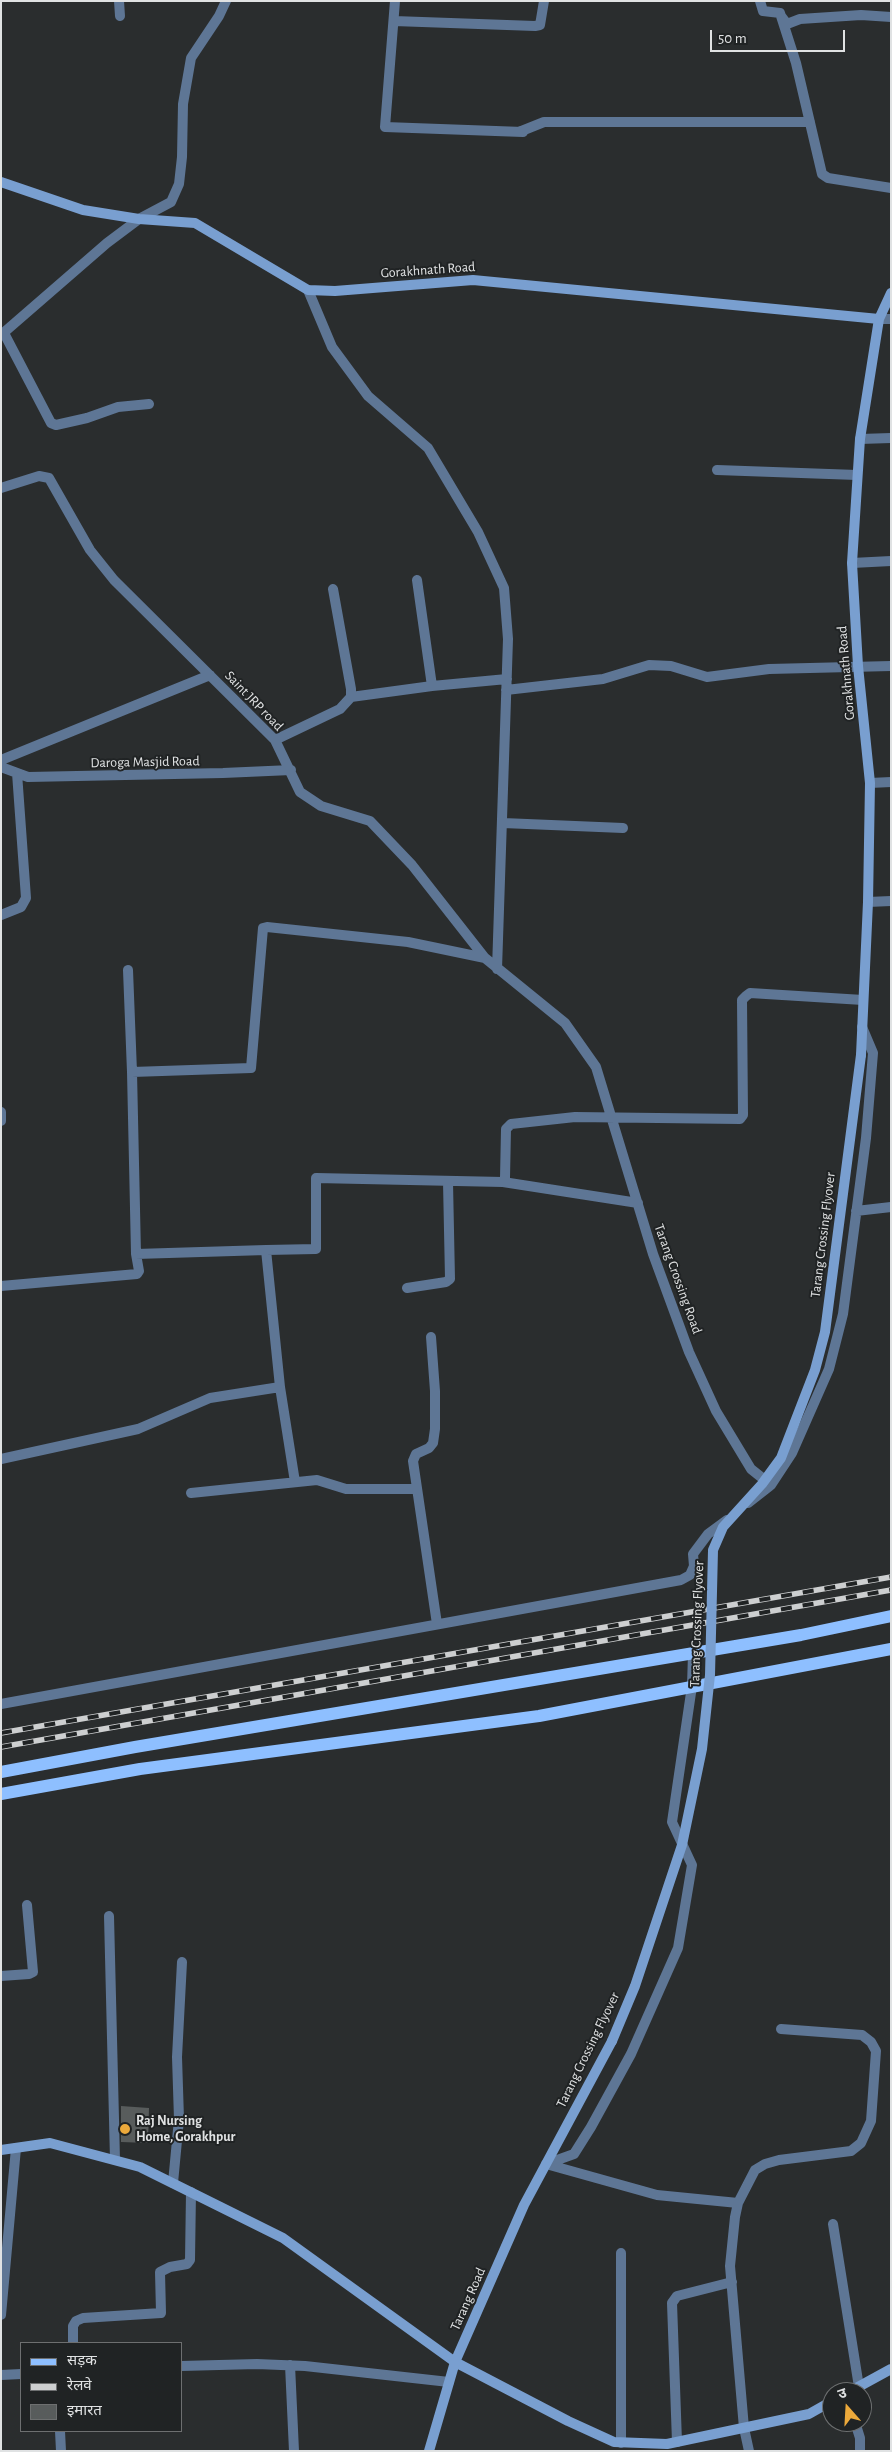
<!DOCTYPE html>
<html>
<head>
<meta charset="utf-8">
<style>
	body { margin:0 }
	#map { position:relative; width:892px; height:2452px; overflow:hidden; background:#2a2d2e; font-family:"Alegreya Sans","Noto Sans Devanagari",sans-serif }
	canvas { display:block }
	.frame { position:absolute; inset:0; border:2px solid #e0e2e3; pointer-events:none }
	.legend { position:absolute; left:20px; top:2342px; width:162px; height:90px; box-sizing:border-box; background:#202324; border:1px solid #6d6f70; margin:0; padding:6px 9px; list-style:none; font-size:15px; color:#e0e2e3 }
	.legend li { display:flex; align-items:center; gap:10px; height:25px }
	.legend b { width:25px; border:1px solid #6d6f70 }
	.north { position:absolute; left:822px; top:2382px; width:50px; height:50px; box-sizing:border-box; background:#202324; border:1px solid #6d6f70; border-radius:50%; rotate:341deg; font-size:14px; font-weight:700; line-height:20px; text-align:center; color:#e0e2e3 }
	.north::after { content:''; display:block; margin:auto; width:18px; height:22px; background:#eca93b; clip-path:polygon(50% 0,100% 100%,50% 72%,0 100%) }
	.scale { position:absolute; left:710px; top:30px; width:135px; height:22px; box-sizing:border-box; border:2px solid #e0e2e3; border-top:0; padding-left:6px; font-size:15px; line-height:18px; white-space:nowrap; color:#e0e2e3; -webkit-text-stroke:4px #202324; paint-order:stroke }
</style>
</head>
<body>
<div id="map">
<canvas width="892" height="2452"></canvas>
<div class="frame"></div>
<ul class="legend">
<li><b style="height:6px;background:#8ebfff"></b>सड़क</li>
<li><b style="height:6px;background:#cdcfd0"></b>रेलवे</li>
<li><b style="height:14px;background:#585c5c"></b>इमारत</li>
</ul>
<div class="north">उ</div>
<div class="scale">50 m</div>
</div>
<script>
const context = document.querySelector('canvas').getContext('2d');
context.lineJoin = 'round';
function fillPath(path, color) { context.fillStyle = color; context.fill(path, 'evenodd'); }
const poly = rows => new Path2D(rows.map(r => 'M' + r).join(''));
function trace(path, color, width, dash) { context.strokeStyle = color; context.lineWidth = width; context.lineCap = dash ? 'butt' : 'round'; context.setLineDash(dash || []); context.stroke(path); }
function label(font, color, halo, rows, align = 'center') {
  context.font = font + ' "Alegreya Sans",sans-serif'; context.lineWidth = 4; context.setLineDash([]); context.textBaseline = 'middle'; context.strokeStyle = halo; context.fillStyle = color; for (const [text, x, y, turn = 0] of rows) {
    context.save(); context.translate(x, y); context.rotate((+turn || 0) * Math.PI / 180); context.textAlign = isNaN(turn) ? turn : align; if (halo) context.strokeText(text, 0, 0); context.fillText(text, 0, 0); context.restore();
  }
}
fillPath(poly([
	[121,2106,149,2108,148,2143,121,2142]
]), '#585c5c');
trace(poly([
	[119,1,120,16],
	[395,1,385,127,523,132],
	[760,1,763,11,780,13,796,63,822,174,828,178,891,188],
	[781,16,787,24,800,19,861,15,891,17],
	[394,21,535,26,540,25,544,1],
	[519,132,544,122,810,122],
	[308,290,332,347,368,396,428,448,478,532,504,588,508,639,497,969],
	[879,319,891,319],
	[4,333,51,423,56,425,87,418,118,407,149,404],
	[1,335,107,243,139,219,171,202,179,184,182,157,183,104,191,58,219,16,226,1],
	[860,439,891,438],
	[717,470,857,475],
	[1,488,39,476,49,478,90,550,114,580,275,740,300,792,321,806,370,821,412,865,485,958],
	[852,563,891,561],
	[432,686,507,679],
	[506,690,603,679,649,665,671,666,707,677,769,669,891,666],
	[351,697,432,686,417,580],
	[275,740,340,709,351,697,351,689,333,589],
	[1,760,210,675],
	[1,767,28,777,223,773,291,770],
	[870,783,891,782],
	[503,823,623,828],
	[868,902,891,901],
	[1,915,21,907,26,898,17,773],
	[128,970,132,1072],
	[1,1112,1,1121],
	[503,1182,638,1203],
	[856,1211,891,1207],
	[266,1250,316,1249,316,1178,503,1182,505,1178,506,1129,511,1124,575,1117,740,1119,743,1115,742,1000,746,996,750,993,863,1000],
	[136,1254,266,1250,280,1387,295,1482],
	[1,1286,137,1274,139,1271,136,1254,132,1072,251,1068,263,928,267,927,408,942,485,958,565,1023,596,1067,653,1254,689,1352,716,1411,751,1469,771,1485,748,1503],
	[407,1288,446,1282,450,1279,448,1182],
	[431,1337,435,1391,435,1429,433,1443,429,1448,416,1454,413,1461,437,1624],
	[1,1459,138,1429,210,1398,280,1387],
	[771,1485,792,1453,829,1369,843,1314,866,1138,873,1053,862,1027],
	[191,1493,317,1480,346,1489,416,1489],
	[1,1704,681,1580,690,1575,694,1566,693,1554,708,1534,727,1520],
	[109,1916,115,2160],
	[1,1976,29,1974,33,1972,27,1905],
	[546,2164,574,2154,591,2127,631,2054,678,1948,692,1865,672,1822,692,1686,693,1654],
	[546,2164,657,2195,738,2203],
	[173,2183,179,2119,177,2057,182,1962],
	[833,2224,859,2387],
	[621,2253,621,2443],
	[1,2315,16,2148],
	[73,2343,73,2326,76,2321,83,2318,161,2313,160,2272,170,2267,187,2264,190,2260,191,2192],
	[290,2365,294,2451],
	[181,2366,257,2364,305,2366,449,2382],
	[1,2375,21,2374],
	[855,2422,860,2438,860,2451],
	[60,2431,61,2451],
	[677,2442,672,2303,677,2296,732,2282],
	[749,2451,744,2428,730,2266,735,2217,738,2203,755,2170,765,2164,779,2160,851,2151,861,2143,871,2121,876,2051,871,2042,862,2035,781,2029]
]), '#5e7695', 10);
trace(poly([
	[1,182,83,210,139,219,195,223,308,290,335,291,473,280,879,319],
	[861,1055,868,902,870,783,858,666,852,563,860,439,879,319,891,293],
	[1,2150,50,2143,140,2167,283,2238,455,2362,568,2421,614,2442,667,2444,809,2414,832,2401],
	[849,2392,891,2369],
	[429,2451,455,2362,524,2205,612,2041]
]), '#799fd0', 10);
trace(poly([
	[1,1772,135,1747,801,1635,891,1616],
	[1,1794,140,1769,539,1716,891,1649]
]), '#8ebfff', 12);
const rail = poly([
	[1,1733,891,1577],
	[1,1747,891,1590]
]);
trace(rail, '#cdcfd0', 5.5);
trace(rail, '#202324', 4, [11]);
trace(poly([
	[612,2041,635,1986,682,1845,702,1749,710,1675,713,1550,723,1527,762,1484,781,1458,815,1370,825,1332,861,1055]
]), '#799fd0', 10);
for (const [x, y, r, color] of [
	[125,2129,6,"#eca93b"]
]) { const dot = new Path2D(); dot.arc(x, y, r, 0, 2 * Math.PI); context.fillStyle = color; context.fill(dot); trace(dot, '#202324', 2); }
label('14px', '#e0e2e3', '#202324', [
	["Gorakhnath Road",428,270,-4],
	["Gorakhnath Road",846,673,-95],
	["Saint JRP road",254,701,46],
	["Daroga Masjid Road",145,762,-1],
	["Tarang Crossing Flyover",823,1235,-83],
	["Tarang Crossing Road",678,1279,70],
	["Tarang Crossing Flyover",697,1624,-88],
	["Tarang Crossing Flyover",588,2050,-64],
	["Tarang Road",468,2299,-66]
]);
label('bold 14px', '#e0e2e3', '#202324', [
	["Raj Nursing",136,2121],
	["Home, Gorakhpur",136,2137]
], 'left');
</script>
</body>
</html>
